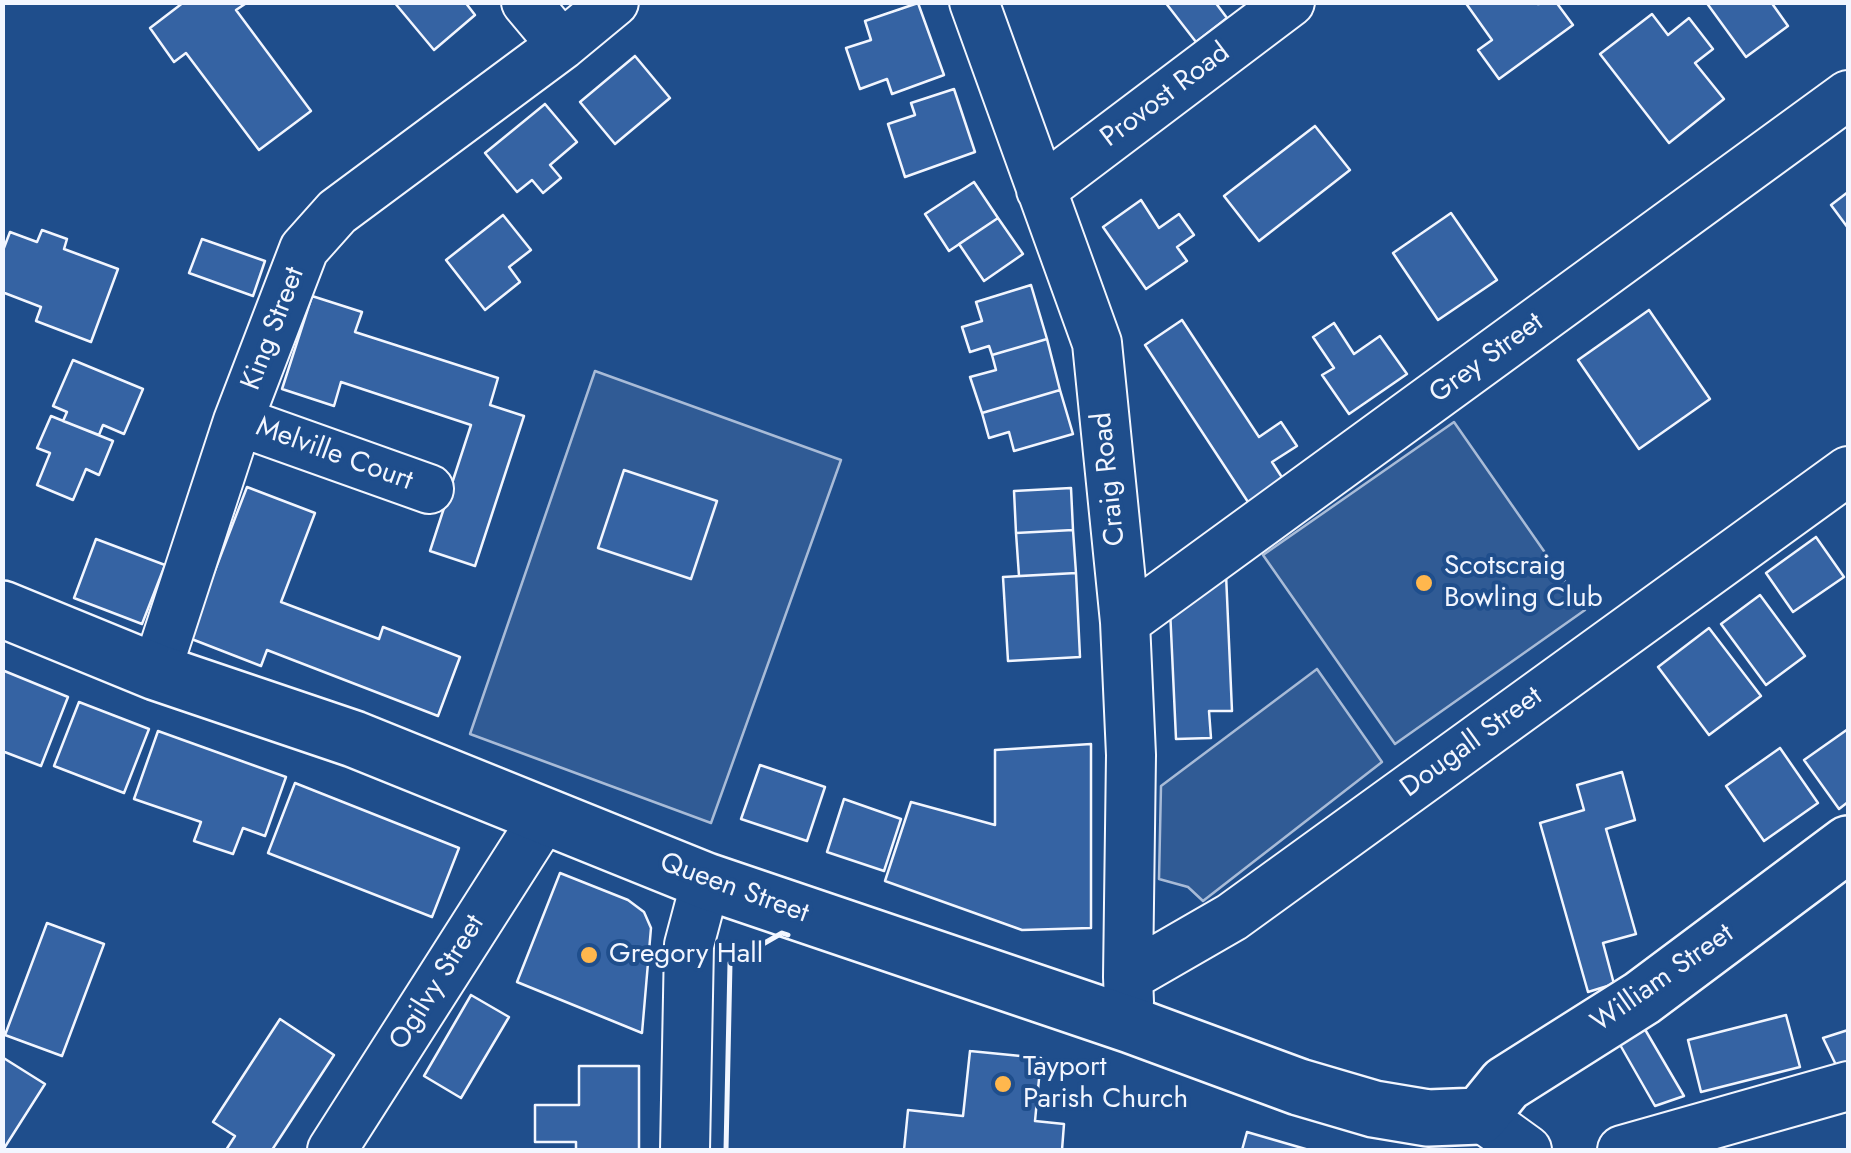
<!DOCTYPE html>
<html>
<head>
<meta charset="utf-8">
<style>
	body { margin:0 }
	#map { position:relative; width:1851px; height:1153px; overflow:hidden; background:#1f4e8c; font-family:Jost,sans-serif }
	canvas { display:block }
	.frame { position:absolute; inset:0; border:5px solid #f2f6ff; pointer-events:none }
</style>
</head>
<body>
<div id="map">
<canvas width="1851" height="1153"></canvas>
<div class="frame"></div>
</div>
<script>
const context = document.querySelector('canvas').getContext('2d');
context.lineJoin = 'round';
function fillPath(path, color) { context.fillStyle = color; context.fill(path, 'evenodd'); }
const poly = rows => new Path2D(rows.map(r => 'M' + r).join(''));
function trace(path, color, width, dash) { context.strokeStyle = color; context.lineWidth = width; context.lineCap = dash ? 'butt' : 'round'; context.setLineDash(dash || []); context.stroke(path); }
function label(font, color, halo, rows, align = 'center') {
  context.font = font + ' Jost,sans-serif'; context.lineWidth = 8; context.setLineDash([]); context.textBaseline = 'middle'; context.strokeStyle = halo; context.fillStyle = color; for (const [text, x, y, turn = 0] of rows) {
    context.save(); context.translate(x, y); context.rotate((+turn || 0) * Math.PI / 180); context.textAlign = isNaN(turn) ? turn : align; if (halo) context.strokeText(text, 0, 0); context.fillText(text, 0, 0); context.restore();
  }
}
const green = poly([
	[595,371,841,460,711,823,470,734,595,371],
	[1454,422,1585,610,1395,744,1263,555,1454,422],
	[1317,669,1382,762,1203,901,1188,887,1159,879,1161,786,1317,669]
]);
fillPath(green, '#305b95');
trace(green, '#a8bbd7', 2.5);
const building = poly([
	[184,2,244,2,245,4,236,10,311,111,259,150,186,53,174,62,150,28,184,2],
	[394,2,465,2,475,15,434,50,394,2],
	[1165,2,1215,2,1227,18,1196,42,1165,2],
	[1465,2,1536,2,1538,4,1556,2,1573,25,1499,79,1478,50,1492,40,1465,2],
	[1706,2,1771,2,1788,26,1746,57,1706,2],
	[918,3,944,75,892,94,887,79,860,89,846,48,871,40,865,21,918,3],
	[1652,14,1668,35,1689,18,1713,49,1695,63,1724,99,1669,143,1600,54,1652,14],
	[635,56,670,98,615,144,580,102,635,56],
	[954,89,975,152,905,177,888,124,915,115,911,103,954,89],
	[545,104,577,142,550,165,561,178,543,193,532,180,517,192,485,153,545,104],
	[1315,126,1350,170,1259,241,1224,196,1315,126],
	[974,182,998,218,949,251,925,214,974,182],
	[1848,192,1848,228,1831,205,1848,192],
	[1141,200,1159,228,1179,214,1194,235,1177,247,1187,261,1146,289,1103,227,1141,200],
	[1451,213,1497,280,1438,320,1393,253,1451,213],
	[503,215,531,250,509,267,520,282,485,310,446,260,503,215],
	[998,218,1023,254,984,281,959,244,998,218],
	[42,230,67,239,64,249,118,269,91,342,36,321,41,307,2,292,2,253,10,232,37,242,42,230],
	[202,239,265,261,253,296,189,273,202,239],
	[1031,285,1047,339,992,355,989,346,970,352,962,327,982,321,976,302,1031,285],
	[312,296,362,312,355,332,498,378,490,405,524,416,475,566,430,551,471,425,341,382,334,406,282,389,312,296],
	[1649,310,1710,399,1639,449,1578,360,1649,310],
	[1182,320,1259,437,1281,422,1297,446,1272,462,1285,482,1250,505,1145,345,1182,320],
	[1334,323,1354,354,1380,336,1407,374,1349,414,1322,375,1334,368,1313,337,1334,323],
	[1047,339,1060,390,982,413,970,377,996,370,992,355,1047,339],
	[73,360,143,389,124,434,103,425,99,435,63,421,67,412,53,406,73,360],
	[1060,390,1073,434,1014,451,1009,432,989,438,982,413,1060,390],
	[51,416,113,441,99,475,86,469,73,500,37,485,50,453,37,448,51,416],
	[624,470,717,501,691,579,598,548,624,470],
	[247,487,315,513,281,602,379,639,383,627,460,657,438,716,267,650,261,666,189,638,247,487],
	[1071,488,1073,530,1016,533,1014,491,1071,488],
	[1073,530,1076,573,1019,576,1016,533,1073,530],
	[1816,537,1844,577,1793,612,1766,573,1816,537],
	[96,539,165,565,142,624,74,598,96,539],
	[1076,573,1080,657,1008,661,1003,577,1076,573],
	[1226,574,1232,711,1209,711,1211,738,1176,739,1170,609,1226,574],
	[1760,595,1805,656,1766,685,1721,624,1760,595],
	[1709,628,1761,696,1709,735,1658,667,1709,628],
	[2,670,68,697,41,766,2,751,2,670],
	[79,702,149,729,124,793,54,766,79,702],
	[1848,729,1848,802,1839,809,1804,760,1848,729],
	[158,731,286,777,265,836,243,828,233,854,194,841,201,822,134,799,158,731],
	[1091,744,1091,928,1022,930,885,881,911,802,995,825,995,750,1091,744],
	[1780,748,1818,803,1764,841,1726,786,1780,748],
	[760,765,825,787,807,841,741,819,760,765],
	[1622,772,1635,820,1606,829,1636,934,1603,943,1614,984,1588,992,1540,823,1584,810,1577,785,1622,772],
	[295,783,459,848,432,917,268,853,295,783],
	[844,799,901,819,884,871,827,852,844,799],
	[560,873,628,900,644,912,651,928,642,1033,517,982,560,873],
	[47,923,104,944,62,1056,5,1035,47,923],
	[471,995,509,1017,461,1098,424,1076,471,995],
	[1786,1015,1800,1067,1701,1092,1688,1040,1786,1015],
	[280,1019,334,1055,272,1150,226,1150,235,1136,213,1122,280,1019],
	[1643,1026,1684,1096,1655,1106,1619,1043,1643,1026],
	[1848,1030,1848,1063,1836,1065,1823,1038,1848,1030],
	[970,1051,1041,1058,1035,1121,1064,1124,1062,1150,904,1150,908,1110,963,1116,970,1051],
	[2,1057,45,1084,3,1150,2,1150,2,1057],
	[579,1066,639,1066,639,1150,576,1150,576,1142,535,1142,535,1105,579,1105,579,1066],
	[1247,1132,1309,1150,1242,1150,1247,1132]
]);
fillPath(building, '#3563a3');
trace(building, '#f2f6ff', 2.5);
const minor = poly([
	[526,2,562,45],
	[974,2,1097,343,1125,622,1131,755,1128,977],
	[1041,190,1290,2],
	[238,421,429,489],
	[1125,622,1848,95],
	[156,672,238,421,304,249,337,212,562,45,614,2],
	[1129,1002,1128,977,1232,917,1848,471],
	[1480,1116,1527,1150],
	[332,1150,545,816],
	[685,1150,689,945,706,881],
	[1622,1150,1848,1086]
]);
const major = poly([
	[2,609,156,672,354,739,706,881,1131,1025,1299,1087,1374,1109,1428,1118,1480,1116,1506,1084,1642,998,1848,844]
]);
trace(minor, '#f2f6ff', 52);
trace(major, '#f2f6ff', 60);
trace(minor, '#1f4e8c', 48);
trace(major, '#1f4e8c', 55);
trace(poly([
	[726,1150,730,963,782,933,788,935]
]), '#f2f6ff', 5);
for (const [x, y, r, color] of [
	[1424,583,10,"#ffb74d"],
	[589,955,10,"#ffb74d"],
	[1003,1084,10,"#ffb74d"]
]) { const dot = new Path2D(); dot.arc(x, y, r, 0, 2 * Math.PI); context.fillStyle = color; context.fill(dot); trace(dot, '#1f4e8c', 4); }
label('28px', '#f2f6ff', '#1f4e8c', [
	["Provost Road",1166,96,-37],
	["King Street",274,329,-69],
	["Grey Street",1487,359,-36],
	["Melville Court",334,455,20],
	["Craig Road",1110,479,-96],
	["Dougall Street",1472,743,-36],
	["Queen Street",734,889,20],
	["William Street",1663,979,-35],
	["Ogilvy Street",438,983,-58]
]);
label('28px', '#f2f6ff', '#1f4e8c', [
	["Scotscraig",1444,567],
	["Bowling Club",1444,599],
	["Gregory Hall",609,955],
	["Tayport",1023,1068],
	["Parish Church",1023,1100]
], 'left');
</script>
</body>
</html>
